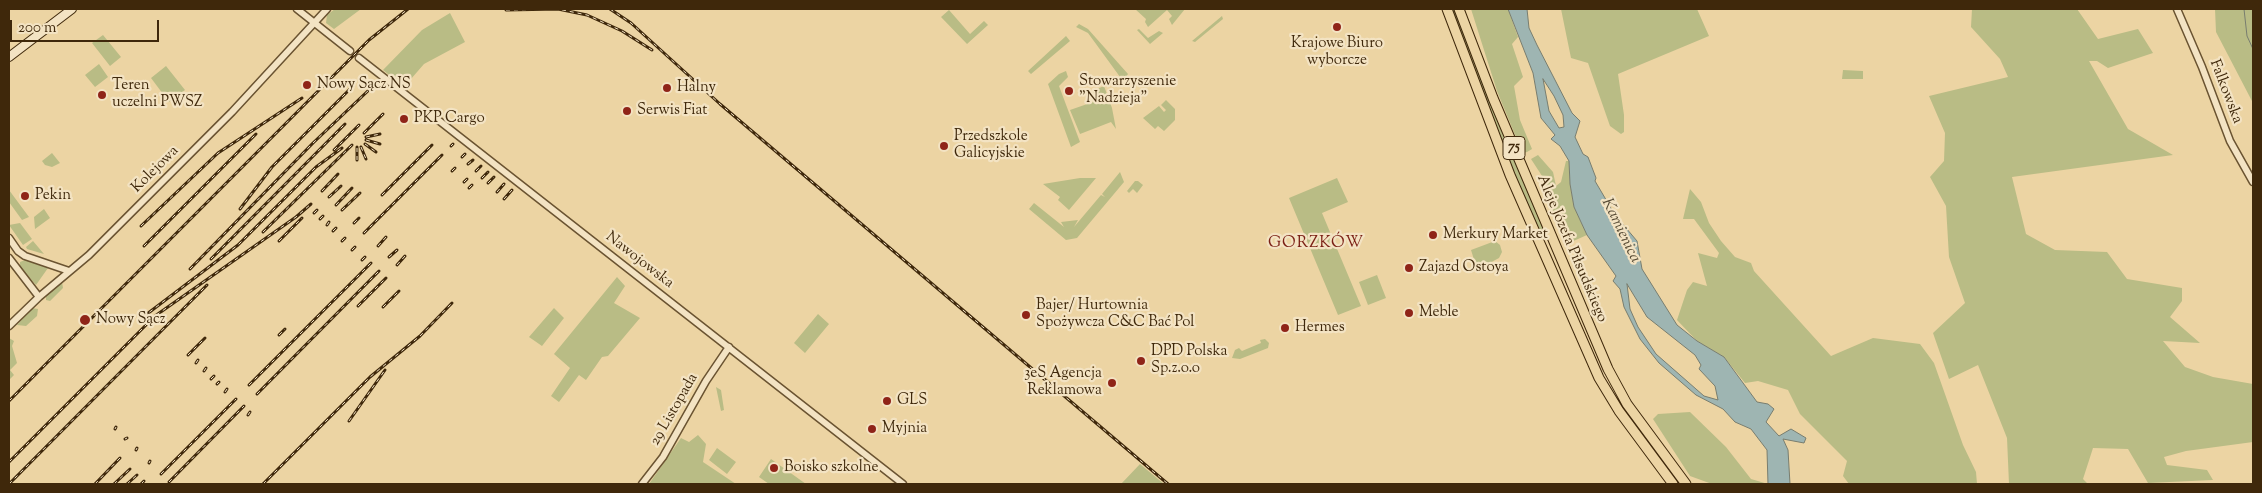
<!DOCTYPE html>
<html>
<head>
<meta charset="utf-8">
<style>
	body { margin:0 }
	#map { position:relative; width:2262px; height:493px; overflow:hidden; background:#ecd4a3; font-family:"Sorts Mill Goudy",serif }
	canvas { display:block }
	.frame { position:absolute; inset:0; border:10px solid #3f280b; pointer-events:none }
	.scale { position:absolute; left:10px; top:20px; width:149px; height:22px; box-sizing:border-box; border:2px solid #3f280b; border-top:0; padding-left:6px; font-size:15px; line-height:18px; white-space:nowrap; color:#3f280b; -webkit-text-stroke:4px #f3e3c3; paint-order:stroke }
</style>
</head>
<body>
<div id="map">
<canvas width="2262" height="493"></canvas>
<div class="frame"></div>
<div class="scale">200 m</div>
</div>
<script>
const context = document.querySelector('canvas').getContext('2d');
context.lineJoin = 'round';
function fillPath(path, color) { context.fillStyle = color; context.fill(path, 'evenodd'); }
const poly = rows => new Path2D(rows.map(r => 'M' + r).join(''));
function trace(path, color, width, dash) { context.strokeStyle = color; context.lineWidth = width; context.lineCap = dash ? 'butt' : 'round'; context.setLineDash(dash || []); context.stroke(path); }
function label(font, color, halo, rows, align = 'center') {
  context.font = font + ' "Sorts Mill Goudy",serif'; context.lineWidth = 4.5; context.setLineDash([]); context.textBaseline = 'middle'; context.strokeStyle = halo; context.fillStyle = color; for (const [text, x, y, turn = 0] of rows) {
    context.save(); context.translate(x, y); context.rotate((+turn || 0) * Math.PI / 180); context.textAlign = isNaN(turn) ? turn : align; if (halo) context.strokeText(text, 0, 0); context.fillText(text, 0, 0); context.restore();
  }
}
fillPath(poly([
	[335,9,361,9,334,29,326,23,327,15],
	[1135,9,1185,9,1172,25,1169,19,1172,16,1167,10,1148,27,1145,22,1146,19],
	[1451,9,1454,9,1463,29,1502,132,1544,229,1544,242,1510,166],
	[1471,9,1508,9,1518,37,1512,44,1523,77,1514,86,1520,120,1532,149,1527,152,1523,153,1520,142,1515,135,1497,91],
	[1561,9,1697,9,1709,36,1618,74,1624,115,1624,132,1621,134,1610,126,1588,63,1571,58],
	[1972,9,2077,9,2098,39,2138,29,2153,53,2108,68,2097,61,2089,61,2128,129,2173,155,2012,177,2026,234,2055,250,2107,252,2127,279,2182,288,2182,301,2170,317,2200,343,2163,341,2185,367,2213,377,2253,384,2253,442,2186,451,2164,457,2167,465,2207,470,2213,480,2148,483,2128,449,2093,448,2083,479,2088,484,2009,484,2007,438,1978,365,1949,379,1933,333,1965,303,1949,257,1946,206,1930,177,1944,161,1945,133,1929,96,2008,77,2000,59,1971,27],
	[2215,9,2253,9,2253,103,2216,32],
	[949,10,970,34,984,21,988,25,967,44,941,17],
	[450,13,465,42,424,64,404,87,383,70,422,30],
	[1222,16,1223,19,1212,28,1195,42,1192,41],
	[1079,24,1088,29,1128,74,1123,81,1088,33,1076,27],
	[1139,29,1148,38,1159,31,1163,33,1150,44,1137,30],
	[103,35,121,57,110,66,92,43],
	[1066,36,1070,41,1031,74,1028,71],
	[99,64,108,77,95,87,85,75],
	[166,66,185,90,169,102,151,78],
	[1843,70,1863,71,1863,79,1842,79],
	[1066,71,1068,77,1059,86,1080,142,1071,147,1048,84,1059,74],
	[1104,86,1112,108,1116,129,1111,122,1080,134,1070,110,1093,102,1090,92],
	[1166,100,1175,109,1175,120,1164,131,1158,126,1155,129,1143,118,1159,106,1164,112,1166,110,1161,105],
	[52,153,60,163,52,167,45,165,42,161],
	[1538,155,1553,172,1556,186,1561,182,1566,161,1569,161,1570,184,1574,207,1587,235,1569,243,1542,190,1544,179,1531,159],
	[1120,172,1124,182,1077,238,1066,240,1029,209,1034,203,1064,227,1061,222,1078,220,1074,227,1101,195,1105,197,1102,194],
	[1080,178,1096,178,1069,210,1058,200,1060,197,1043,184],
	[1337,178,1348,202,1322,213,1361,306,1338,315,1289,198],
	[1135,181,1138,181,1143,185,1137,193,1133,189,1129,193,1127,191],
	[1690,189,1701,202,1709,223,1721,241,1735,257,1751,263,1754,271,1831,356,1873,338,1920,344,1934,363,1963,445,1976,472,1977,484,1849,484,1843,476,1847,461,1800,414,1788,390,1758,381,1745,383,1724,357,1697,341,1677,320,1687,290,1693,282,1707,286,1698,253,1717,258,1719,253,1694,219,1683,219],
	[9,190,29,217,22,220,9,202],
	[44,209,50,218,35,229,34,217],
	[20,223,32,239,23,245,9,225],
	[33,241,44,254,27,249,26,247],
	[1495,241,1500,245,1502,252,1499,258,1482,267,1476,266,1471,250],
	[25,260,48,268,36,285,20,267,20,262],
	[78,268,62,282,63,288,50,301,46,300,46,295],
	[1377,275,1386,298,1368,305,1359,282],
	[617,277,625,286,614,303,640,318,608,356,602,357,586,380,579,375,559,402,551,396,570,368,554,354],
	[32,308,38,309,37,316,26,326,17,325],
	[554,308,564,318,542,346,529,337],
	[818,314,829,324,805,353,794,343],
	[9,338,14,341,12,346,17,363,10,370,14,375,9,380],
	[1265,339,1269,343,1268,348,1240,359,1232,358,1235,350,1239,348,1242,351,1261,343,1260,340],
	[716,387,721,390,724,410,721,411],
	[1690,412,1726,447,1751,479,1768,484,1712,484,1690,476,1653,419,1658,414],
	[698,435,706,444,703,462,736,484,649,484,681,438,689,442],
	[717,448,736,462,727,474,709,460],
	[771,459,806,484,769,484,759,477],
	[1140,464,1164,484,1121,484]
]), '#b9bc85');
const water = poly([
	[1508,9,1527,9,1529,28,1537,45,1572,113,1580,121,1575,137,1583,154,1588,157,1596,178,1595,181,1615,215,1637,241,1642,269,1677,325,1697,341,1724,357,1757,402,1768,404,1774,409,1766,422,1779,436,1791,429,1806,438,1804,443,1783,439,1788,450,1790,484,1768,484,1767,450,1751,429,1735,422,1723,409,1696,395,1659,363,1640,339,1624,307,1620,289,1613,281,1616,276,1587,235,1574,207,1570,184,1569,161,1560,146,1551,139,1555,135,1541,118,1533,73,1508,9],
	[1543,79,1554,96,1563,115,1564,127,1559,128,1549,111,1543,79],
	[1627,284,1647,317,1695,355,1701,365,1699,369,1715,386,1718,400,1704,396,1656,354,1638,327,1630,309,1627,284]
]);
fillPath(water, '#9eb5b2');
trace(water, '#787d6f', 1);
trace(poly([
	[2244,9,2247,36,2253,49]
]), '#787d6f', 1);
const tertiary = poly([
	[297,9,350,51],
	[2177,9,2202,67,2230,141,2253,182],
	[359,58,903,484],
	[9,238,18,251,25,256,69,271],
	[9,258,39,297],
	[9,326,39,297,89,255,232,112,327,9],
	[642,484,663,457,706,381,729,347]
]);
const secondary = poly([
	[9,57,72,9]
]);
const primary = poly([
	[1447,9,1510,175,1599,378,1619,411,1673,484],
	[1459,9,1493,98,1608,369,1627,404,1686,484]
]);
trace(tertiary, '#6a5331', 9);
trace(secondary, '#3f280b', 10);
trace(primary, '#3f280b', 11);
trace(tertiary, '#f3e3c3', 6);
trace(secondary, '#f3e3c3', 8);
trace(primary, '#ecd4a3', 9);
const rail = poly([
	[610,9,631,23,720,104,1168,484],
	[506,10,558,9,587,15,622,31,652,50],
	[364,133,383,114],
	[366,137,380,134],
	[366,140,380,144],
	[365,144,376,152],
	[451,146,453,144],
	[361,147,366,159],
	[334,150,359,125],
	[462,157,465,154],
	[357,160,357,147],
	[468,164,473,160],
	[452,171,455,168],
	[476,171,481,166],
	[482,178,488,172],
	[464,182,467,179],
	[488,183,494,177],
	[469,188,472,185],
	[322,191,338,174],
	[497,192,504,184],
	[382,195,432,145],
	[329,197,341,186],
	[504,199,512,190],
	[336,205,352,188],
	[240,209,272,167,353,86],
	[342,210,360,193],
	[314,213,317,210],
	[320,219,323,216],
	[354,223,359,218],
	[327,225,329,222],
	[141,226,218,153,302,98],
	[333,231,336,228],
	[263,232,352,145],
	[364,233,442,155],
	[279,241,302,218],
	[342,241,345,238],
	[144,246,256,134],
	[378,246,386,237],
	[352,250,355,247],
	[389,257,397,250],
	[211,259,345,124],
	[362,260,365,257],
	[397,265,405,256],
	[190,269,313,143,371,88],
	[358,306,386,278],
	[383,307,399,291],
	[143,317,238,245,316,167,342,148],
	[279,335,285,329],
	[188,355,205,338],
	[196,363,198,360],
	[204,371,206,368],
	[211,379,214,376],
	[217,384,219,382],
	[249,385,371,263],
	[225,392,227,389],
	[257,394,379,271],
	[9,401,369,40,408,9],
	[248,415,250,412],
	[349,421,385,370],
	[115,429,116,427],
	[125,439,127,438],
	[136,450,137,448],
	[9,462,155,316,296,217,311,204],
	[149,463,150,461],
	[161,474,236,399],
	[169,482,244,406],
	[9,484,207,285],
	[95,484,120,458],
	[114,484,130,469],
	[127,484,137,475],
	[141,484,144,481],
	[263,484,370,377,420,336,452,303]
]);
trace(rail, '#3f280b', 3);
trace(rail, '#f3e3c3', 1, [4]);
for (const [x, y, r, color] of [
	[1337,27,5,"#8f2418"],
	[307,85,5,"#8f2418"],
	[667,88,5,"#8f2418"],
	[1069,91,5,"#8f2418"],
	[102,95,5,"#8f2418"],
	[627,111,5,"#8f2418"],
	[404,119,5,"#8f2418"],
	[944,146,5,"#8f2418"],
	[25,196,5,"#8f2418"],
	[1433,235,5,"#8f2418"],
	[1409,268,5,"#8f2418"],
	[1409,313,5,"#8f2418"],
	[1026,315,5,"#8f2418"],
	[85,320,6,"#8f2418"],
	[1285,328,5,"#8f2418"],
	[1141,361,5,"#8f2418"],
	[1112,383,5,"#8f2418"],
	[887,401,5,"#8f2418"],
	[872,429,5,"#8f2418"],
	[774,468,5,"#8f2418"]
]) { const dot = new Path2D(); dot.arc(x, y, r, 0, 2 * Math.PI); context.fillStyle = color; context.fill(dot); trace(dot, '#f3e3c3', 2); }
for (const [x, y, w] of [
	[1514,148,22]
]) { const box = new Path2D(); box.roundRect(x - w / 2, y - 11.5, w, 23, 4); context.fillStyle = '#f3e3c3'; context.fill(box); trace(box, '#3f280b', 1); }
label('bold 14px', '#3f280b', null, [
	["75",1514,148]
]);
label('15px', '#3f280b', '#f3e3c3', [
	["Krajowe Biuro",1337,44,"center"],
	["wyborcze",1337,61,"center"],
	["Stowarzyszenie",1079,82],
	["\"Nadzieja\"",1079,99],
	["Nowy Sącz NS",317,85],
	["Teren",112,86],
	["uczelni PWSZ",112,103],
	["Halny",677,88],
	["Serwis Fiat",637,111],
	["PKP Cargo",414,119],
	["Przedszkole",954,137],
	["Galicyjskie",954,154],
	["Pekin",35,196],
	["Merkury Market",1443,235],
	["Zajazd Ostoya",1419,268],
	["Bajer/ Hurtownia",1036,306],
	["Spożywcza C&C Bać Pol",1036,323],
	["Meble",1419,313],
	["Nowy Sącz",96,320],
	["Hermes",1295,328],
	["DPD Polska",1151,352],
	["Sp.z.o.o",1151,369],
	["3eS Agencja",1102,374,"right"],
	["Reklamowa",1102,391,"right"],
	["GLS",897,401],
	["Myjnia",882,429],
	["Boisko szkolne",784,468]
], 'left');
label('15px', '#3f280b', '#f3e3c3', [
	["Falkowska",2225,92,69],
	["Kolejowa",156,170,-45],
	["Aleje Józefa Piłsudskiego",1571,249,67],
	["Nawojowska",639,261,38],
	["29 Listopada",675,410,-60]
]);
label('italic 16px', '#574b35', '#f3e3c3', [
	["Kamienica",1620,231,64]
]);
context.letterSpacing = '1px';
label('16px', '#7a1f14', '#f3e3c3', [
	["GORZKÓW",1316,244]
]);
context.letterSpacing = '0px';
</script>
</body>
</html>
